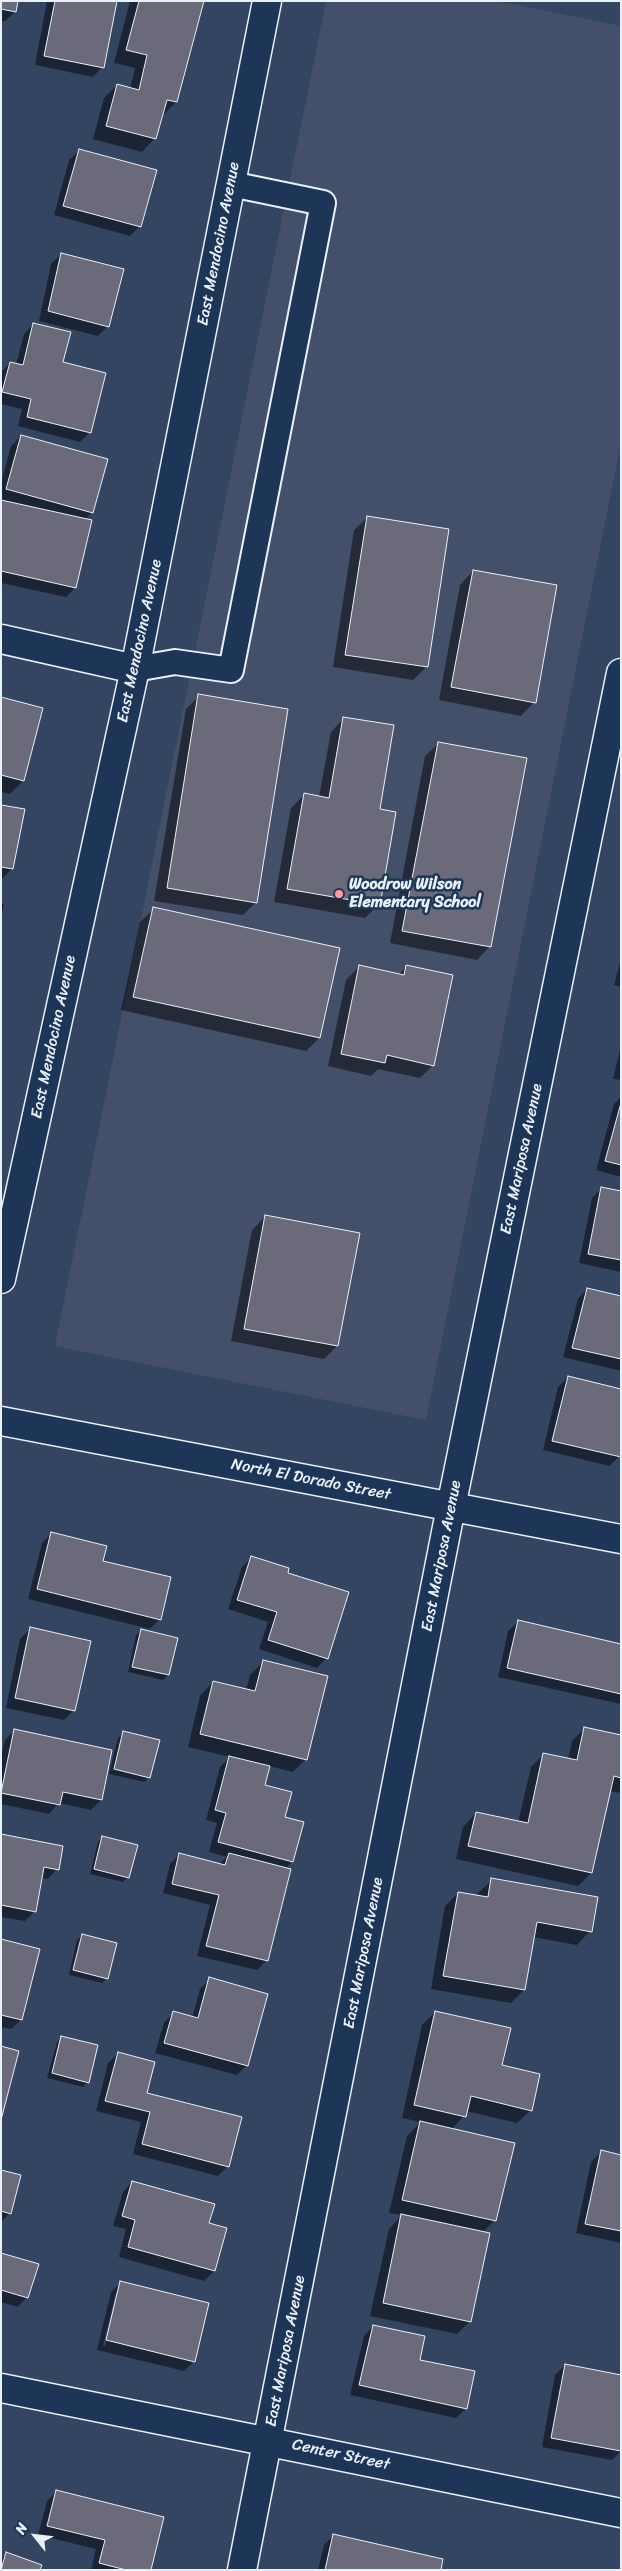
<!DOCTYPE html>
<html>
<head>
<meta charset="utf-8">
<style>
	body { margin:0 }
	#map { position:relative; width:622px; height:2571px; overflow:hidden; background:#344562; font-family:Sriracha,sans-serif }
	canvas { display:block }
	.frame { position:absolute; inset:0; border:2px solid #e8f1f8; pointer-events:none }
	.north { position:absolute; left:10px; top:2511px; width:50px; height:50px; -webkit-text-stroke:4px #1d3557; paint-order:stroke; rotate:299deg; font-size:14px; font-weight:700; line-height:20px; text-align:center; color:#e8f1f8 }
	.north::after { content:''; display:block; margin:auto; width:18px; height:22px; background:#e8f1f8; clip-path:polygon(50% 0,100% 100%,50% 72%,0 100%) }
</style>
</head>
<body>
<div id="map">
<canvas width="622" height="2571"></canvas>
<div class="frame"></div>
<div class="north">N</div>
</div>
<script>
const context = document.querySelector('canvas').getContext('2d');
context.lineJoin = 'round';
function fillPath(path, color) { context.fillStyle = color; context.fill(path, 'evenodd'); }
const poly = rows => new Path2D(rows.map(r => 'M' + r).join(''));
function trace(path, color, width, dash) { context.strokeStyle = color; context.lineWidth = width; context.lineCap = dash ? 'butt' : 'round'; context.setLineDash(dash || []); context.stroke(path); }
function label(font, color, halo, rows, align = 'center') {
  context.font = font + ' Sriracha,sans-serif'; context.lineWidth = 5; context.setLineDash([]); context.textBaseline = 'middle'; context.strokeStyle = halo; context.fillStyle = color; for (const [text, x, y, turn = 0] of rows) {
    context.save(); context.translate(x, y); context.rotate((+turn || 0) * Math.PI / 180); context.textAlign = isNaN(turn) ? turn : align; if (halo) context.strokeText(text, 0, 0); context.fillText(text, 0, 0); context.restore();
  }
}
fillPath(poly([
	[326,1,496,1,621,26,621,442,426,1420,55,1346]
]), '#445069');
fillPath(poly([
	[1,1,15,12,5,21,1,21],
	[47,1,116,1,102,67,93,77,35,65],
	[130,1,202,1,176,102,163,115,155,138,142,152,93,139,104,98,117,85,130,89,135,68,114,63],
	[79,151,140,226,130,236,54,215,69,160],
	[61,254,108,326,98,336,39,321,51,264],
	[33,324,62,363,90,432,80,442,18,426,22,409,1,404,1,372,10,363,16,365,24,334],
	[21,436,92,512,85,520,75,588,66,597,1,583,1,483,11,446],
	[368,517,426,667,413,680,333,667,354,530],
	[473,571,534,702,521,716,439,700,460,585],
	[199,696,256,902,243,915,154,901,186,709],
	[1,698,23,781,10,794,1,792],
	[344,718,379,904,365,918,274,902,291,808,304,795,319,797,331,732],
	[439,743,490,946,477,960,390,943,425,756],
	[1,806,12,868,3,878,1,878],
	[1,904,4,904,1,918],
	[154,909,319,1038,306,1051,121,1010,140,922],
	[621,959,621,987,614,985],
	[359,967,398,975,406,967,433,1065,420,1078,378,1069,371,1076,328,1066,346,980],
	[621,1046,621,1080,613,1079],
	[621,1097,621,1177,596,1170,614,1104],
	[601,1189,621,1192,621,1272,579,1263,592,1198],
	[265,1217,337,1346,324,1359,231,1341,252,1230],
	[587,1289,621,1297,621,1371,563,1357,578,1299],
	[568,1377,620,1455,610,1466,543,1450,558,1387],
	[52,1533,102,1562,160,1619,150,1629,28,1599,42,1543],
	[252,1557,287,1573,327,1658,317,1668,259,1649,268,1622,228,1609,242,1567],
	[518,1622,621,1645,621,1704,498,1677,508,1631],
	[30,1629,74,1710,64,1720,6,1708,20,1639],
	[141,1630,168,1675,163,1680,128,1672,136,1635],
	[263,1662,306,1759,293,1772,269,1766,264,1786,283,1818,302,1823,292,1862,286,1868,289,1869,266,1961,257,1970,197,1956,210,1905,163,1893,170,1864,180,1854,219,1864,227,1857,209,1852,217,1823,206,1820,220,1767,230,1757,188,1747,200,1696,213,1682,246,1690,250,1675],
	[585,1728,621,1736,621,1793,609,1791,591,1873,578,1886,456,1859,463,1827,476,1813,518,1823,531,1767,544,1754,568,1759,572,1741],
	[15,1730,111,1751,101,1800,91,1810,59,1803,49,1814,1,1804,1,1756,5,1740],
	[123,1733,149,1777,144,1782,109,1774,118,1738],
	[1,1835,57,1869,48,1879,41,1878,35,1911,25,1921,1,1917],
	[103,1837,128,1877,123,1882,90,1874,98,1842],
	[492,1880,590,1931,577,1945,533,1937,524,1990,511,2003,431,1989,445,1906,458,1893,478,1896,478,1893],
	[82,1935,107,1978,102,1983,69,1975,77,1940],
	[1,1940,21,2020,11,2029,1,2027],
	[210,1979,247,2065,237,2075,155,2053,164,2023,173,2013,192,2018,200,1989],
	[435,2012,501,2066,531,2110,517,2123,466,2111,464,2116,451,2130,495,2220,483,2232,470,2321,457,2334,370,2316,389,2229,402,2215,389,2213,407,2136,421,2122,402,2118,422,2025],
	[62,2037,88,2082,83,2087,47,2078,57,2042],
	[118,2054,145,2094,228,2166,218,2176,133,2154,141,2122,96,2111,108,2063],
	[601,2152,621,2156,621,2243,576,2233,591,2162],
	[1,2171,10,2213,1,2222],
	[132,2182,207,2224,225,2228,214,2271,204,2281,119,2257,126,2229,113,2226,123,2192],
	[1,2253,27,2297,18,2307,1,2302],
	[121,2282,194,2361,184,2371,97,2350,111,2292],
	[116,2292,119,2292,105,2346,103,2346],
	[373,2326,419,2361,466,2408,456,2418,350,2395,364,2336],
	[565,2365,621,2376,621,2451,612,2460,542,2447,555,2375],
	[57,2491,149,2570,91,2570,96,2549,38,2535,47,2501],
	[334,2535,440,2570,318,2570,324,2545],
	[6,2554,1,2570,1,2559]
]), '#0007');
const building = poly([
	[1,1,18,1,16,12,1,9,1,1],
	[55,1,117,1,104,68,44,56,55,1],
	[139,1,204,1,177,102,167,100,156,139,106,126,117,84,139,90,147,55,126,50,139,1],
	[79,149,157,170,141,227,63,206,79,149],
	[61,253,124,269,109,327,48,311,61,253],
	[33,323,71,332,63,362,106,373,91,433,27,417,31,399,2,392,10,362,23,365,33,323],
	[21,435,108,459,93,513,6,489,21,435],
	[1,500,92,520,76,588,1,571,1,500],
	[367,516,449,529,428,667,345,655,367,516],
	[473,570,557,585,536,703,451,687,473,570],
	[198,694,288,709,257,903,167,888,198,694],
	[1,697,43,708,24,781,1,775,1,697],
	[343,717,394,725,380,809,396,812,380,905,287,889,304,793,329,798,343,717],
	[438,742,527,758,491,947,402,931,438,742],
	[1,805,25,809,13,869,1,867,1,805],
	[153,907,340,948,320,1038,133,997,153,907],
	[359,965,404,975,406,965,453,975,434,1066,387,1055,385,1063,341,1054,359,965],
	[621,1103,621,1165,605,1161,621,1103],
	[601,1187,621,1191,621,1260,588,1254,601,1187],
	[265,1215,360,1233,338,1346,244,1329,265,1215],
	[587,1288,621,1296,621,1359,572,1348,587,1288],
	[568,1376,621,1389,621,1457,552,1441,568,1376],
	[51,1532,107,1546,103,1561,171,1577,161,1620,37,1589,51,1532],
	[251,1556,289,1568,288,1573,349,1592,328,1659,268,1640,277,1612,237,1600,251,1556],
	[518,1620,621,1644,621,1694,507,1668,518,1620],
	[30,1627,91,1641,75,1711,15,1698,30,1627],
	[141,1629,178,1638,169,1675,132,1667,141,1629],
	[263,1660,328,1676,307,1760,200,1734,213,1681,255,1691,263,1660],
	[584,1727,621,1735,621,1778,614,1776,592,1873,468,1846,476,1812,528,1823,543,1753,577,1760,584,1727],
	[14,1729,112,1750,102,1800,63,1792,60,1805,1,1793,14,1729],
	[123,1731,160,1740,150,1778,114,1769,123,1731],
	[229,1756,270,1766,265,1785,292,1792,285,1817,304,1822,293,1862,218,1842,226,1813,215,1810,229,1756],
	[1,1834,63,1846,59,1870,44,1867,36,1912,1,1905,1,1834],
	[102,1836,138,1845,129,1878,94,1869,102,1836],
	[179,1853,225,1865,229,1853,291,1869,268,1961,206,1946,219,1895,172,1884,179,1853],
	[491,1878,598,1897,592,1932,537,1922,525,1990,443,1976,458,1892,488,1897,491,1878],
	[82,1934,117,1943,108,1979,73,1970,82,1934],
	[1,1939,40,1949,22,2020,1,2015,1,1939],
	[209,1977,268,1994,248,2066,164,2043,173,2011,198,2018,209,1977],
	[435,2011,511,2028,502,2065,540,2074,532,2111,471,2096,466,2117,414,2105,435,2011],
	[61,2036,98,2045,89,2083,52,2073,61,2036],
	[1,2046,19,2051,1,2120,1,2046],
	[118,2052,155,2062,147,2093,242,2117,229,2167,142,2144,150,2112,105,2101,118,2052],
	[420,2121,515,2143,496,2221,402,2200,420,2121],
	[601,2150,621,2155,621,2231,585,2224,601,2150],
	[1,2170,21,2175,11,2214,1,2211,1,2170],
	[132,2181,215,2204,209,2223,227,2228,215,2271,128,2247,135,2220,122,2216,132,2181],
	[401,2214,490,2233,471,2322,383,2303,401,2214],
	[1,2253,39,2264,28,2298,1,2290,1,2253],
	[120,2281,209,2303,195,2362,106,2340,120,2281],
	[373,2325,425,2336,420,2360,475,2371,467,2409,359,2385,373,2325],
	[565,2364,621,2375,621,2451,551,2438,565,2364],
	[56,2490,164,2517,151,2570,126,2570,99,2563,105,2540,47,2526,56,2490],
	[333,2534,443,2559,441,2570,325,2570,333,2534],
	[6,2552,42,2565,40,2570,1,2570,6,2552]
]);
fillPath(building, '#6a6a7a');
trace(building, '#e8f1f8', 1);
const service = poly([
	[135,669,175,662,231,670,323,203,231,184]
]);
const minor = poly([
	[1,639,135,669],
	[1,1279,135,669,267,1],
	[1,2388,621,2513],
	[242,2570,451,1507,621,673]
]);
const secondary = poly([
	[1,1421,621,1539]
]);
trace(service, '#e8f1f8', 28);
trace(minor, '#e8f1f8', 31);
trace(secondary, '#e8f1f8', 31);
trace(service, '#1d3557', 24);
trace(minor, '#1d3557', 28);
trace(secondary, '#1d3557', 28);
for (const [x, y, r, color] of [
	[339,894,5,"#ff9aa2"]
]) { const dot = new Path2D(); dot.arc(x, y, r, 0, 2 * Math.PI); context.fillStyle = color; context.fill(dot); trace(dot, '#1d3557', 2); }
label('16px', '#e8f1f8', '#1d3557', [
	["East Mendocino Avenue",219,244,-79],
	["East Mendocino Avenue",140,641,-78],
	["East Mendocino Avenue",54,1037,-78],
	["East Mariposa Avenue",522,1159,-78],
	["North El Dorado Street",311,1480,11],
	["East Mariposa Avenue",442,1556,-79],
	["East Mariposa Avenue",364,1953,-79],
	["East Mariposa Avenue",286,2351,-79],
	["Center Street",341,2455,12]
]);
label('bold 16px', '#e8f1f8', '#1d3557', [
	["Woodrow Wilson",349,885],
	["Elementary School",349,903]
], 'left');
</script>
</body>
</html>
